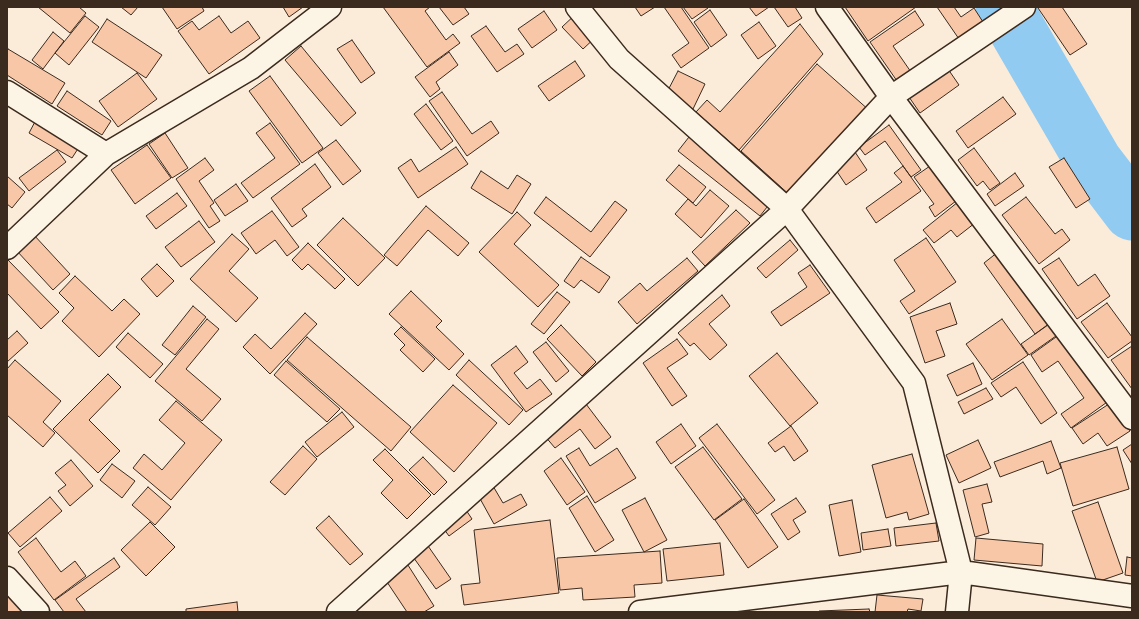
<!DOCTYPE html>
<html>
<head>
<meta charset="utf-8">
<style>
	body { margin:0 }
	#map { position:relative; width:1139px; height:619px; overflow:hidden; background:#fbecd9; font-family:"Gochi Hand",sans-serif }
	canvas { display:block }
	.frame { position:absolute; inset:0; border:8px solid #3b2a1e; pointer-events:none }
</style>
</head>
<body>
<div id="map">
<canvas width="1139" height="619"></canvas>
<div class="frame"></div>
</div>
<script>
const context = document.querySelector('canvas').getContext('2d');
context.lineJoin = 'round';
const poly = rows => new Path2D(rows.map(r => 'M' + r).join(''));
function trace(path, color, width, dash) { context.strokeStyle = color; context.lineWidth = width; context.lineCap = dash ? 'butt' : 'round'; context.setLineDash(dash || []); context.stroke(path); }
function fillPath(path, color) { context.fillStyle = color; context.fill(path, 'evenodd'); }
trace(poly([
	[1004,7,1094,162,1132,212]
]), '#92cbf2', 57);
const building = poly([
	[38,7,79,7,86,13,70,33,38,7],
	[121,7,138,7,131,15,121,7],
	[162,7,202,7,204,11,177,29,162,7],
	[283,7,303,7,289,17,283,7],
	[383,7,430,7,425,11,446,40,453,34,460,43,427,67,383,7],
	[439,7,464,7,469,14,453,25,439,7],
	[635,7,655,7,641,16,635,7],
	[664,7,681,7,709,48,681,68,672,55,689,43,664,7],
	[683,7,707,7,708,8,692,19,683,7],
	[749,7,769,7,756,16,749,7],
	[774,7,795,7,802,18,788,27,774,7],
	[845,7,916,7,868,41,845,7],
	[937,7,954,7,961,17,974,8,983,22,959,39,937,7],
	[1039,7,1062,7,1087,44,1070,55,1038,8,1039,7],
	[710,10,727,35,711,47,694,22,710,10],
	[544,11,557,30,532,48,518,29,544,11],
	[915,11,924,25,893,46,911,72,897,81,870,42,915,11],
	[577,13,597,36,583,49,562,27,577,13],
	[85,16,99,27,69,65,55,53,85,16],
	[219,16,231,33,248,21,260,38,209,74,178,31,192,21,199,30,219,16],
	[107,19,162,55,146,78,92,42,107,19],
	[759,22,776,46,758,59,741,35,759,22],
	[800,24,823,54,739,150,696,112,707,100,720,112,800,24],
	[486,26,505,52,517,44,524,54,497,72,471,36,486,26],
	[53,32,64,41,43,69,32,60,53,32],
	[352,40,375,73,361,83,337,49,352,40],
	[301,46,356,113,341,126,285,60,301,46],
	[8,49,65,83,52,104,7,75,7,51,8,49],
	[449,52,458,65,436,82,440,89,430,97,415,77,449,52],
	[575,61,585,76,549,101,538,86,575,61],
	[817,64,870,111,793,198,741,151,817,64],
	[948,69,959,85,920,113,909,97,948,69],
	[678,71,705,84,693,109,665,96,678,71],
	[137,73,157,99,118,127,99,101,137,73],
	[270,76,323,148,302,163,249,91,270,76],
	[67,91,111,121,102,135,57,106,67,91],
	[442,92,472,134,491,121,499,133,467,156,429,101,442,92],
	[1003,97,1016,114,968,148,956,131,1003,97],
	[426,104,453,141,441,150,414,114,426,104],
	[37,118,81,144,72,158,29,133,37,118],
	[270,123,300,164,253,198,241,183,275,158,256,133,270,123],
	[889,125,921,170,911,177,885,141,865,155,859,147,889,125],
	[165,133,188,168,172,178,149,144,165,133],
	[689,137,771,202,760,216,678,151,689,137],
	[336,140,361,171,343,185,318,153,336,140],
	[147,145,171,178,135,204,111,170,147,145],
	[456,147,468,164,418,198,398,168,411,159,419,172,456,147],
	[974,148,1000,183,990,190,983,181,977,186,958,160,974,148],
	[853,149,867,170,846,185,832,164,853,149],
	[57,150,66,162,29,191,19,178,57,150],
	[205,158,214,170,199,181,214,203,210,206,220,221,209,228,176,179,205,158],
	[1064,158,1090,199,1076,208,1049,167,1064,158],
	[315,164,331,187,302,209,307,216,292,227,271,198,315,164],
	[679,165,706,187,693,203,666,180,679,165],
	[903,166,921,191,876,223,866,208,902,182,894,173,903,166],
	[930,166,956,201,935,217,929,207,934,204,914,177,930,166],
	[481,171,508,189,517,175,531,184,512,214,471,188,481,171],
	[1015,173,1024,186,995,206,987,194,1015,173],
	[7,176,25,192,12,208,7,204,7,176],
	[236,184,248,201,225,216,214,200,236,184],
	[710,190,729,206,701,238,675,214,688,199,696,206,710,190],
	[177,193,187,206,156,229,146,216,177,193],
	[546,197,591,232,615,201,627,210,590,257,534,213,546,197],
	[1026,197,1055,234,1062,229,1070,240,1039,264,1002,215,1026,197],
	[958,202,975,223,957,237,951,230,934,243,923,230,958,202],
	[426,206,469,243,458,256,428,230,397,266,384,255,426,206],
	[736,210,750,223,705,266,692,252,736,210],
	[272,211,299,247,287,256,275,240,256,254,241,233,272,211],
	[517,212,531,225,514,244,559,285,538,307,479,252,517,212],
	[343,218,385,258,358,286,317,245,343,218],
	[199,221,215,242,181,267,165,247,199,221],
	[33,234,70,274,53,290,16,250,33,234],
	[232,234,249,249,229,271,258,298,236,322,190,279,232,234],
	[926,238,956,282,909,314,900,301,915,291,894,260,926,238],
	[790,240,798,250,766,278,757,268,790,240],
	[308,243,345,279,335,289,308,264,302,270,292,260,308,243],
	[998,252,1050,323,1035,334,984,263,998,252],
	[581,257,610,277,599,293,581,280,574,288,564,281,581,257],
	[687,258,698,271,637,324,618,302,640,283,647,291,687,258],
	[1059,258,1078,286,1095,274,1110,296,1077,319,1042,269,1059,258],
	[7,259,59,312,41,329,7,293,7,259],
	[157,264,174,281,157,297,141,279,157,264],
	[810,265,830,293,781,326,771,312,807,287,798,273,810,265],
	[75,276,112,311,124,299,140,314,99,357,62,321,74,308,59,293,75,276],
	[411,291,442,321,436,327,464,354,449,370,389,314,411,291],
	[557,292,570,302,544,334,531,324,557,292],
	[722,295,730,306,709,324,727,345,710,360,694,343,690,346,678,333,722,295],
	[950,303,957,324,936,331,945,356,925,363,910,317,950,303],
	[1107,303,1132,337,1132,341,1108,358,1081,322,1107,303],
	[193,306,206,317,175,355,162,345,193,306],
	[305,313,317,324,270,374,243,347,255,334,271,349,305,313],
	[207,319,219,329,186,369,221,399,202,421,155,381,207,319],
	[1002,319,1028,355,992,380,966,344,1002,319],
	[1055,320,1063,331,1029,355,1021,344,1055,320],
	[561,325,596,362,582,376,547,339,561,325],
	[401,327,435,359,423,372,400,350,405,345,394,334,401,327],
	[17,331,28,343,7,362,7,340,17,331],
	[1063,332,1110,400,1071,428,1061,414,1084,398,1058,361,1042,372,1031,355,1063,332],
	[128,333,163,364,150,378,116,347,128,333],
	[307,337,411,427,391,451,287,360,307,337],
	[677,339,688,354,667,368,687,396,672,406,643,363,677,339],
	[546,342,569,371,556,382,533,352,546,342],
	[516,346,528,362,514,373,527,389,540,379,552,394,526,412,491,365,516,346],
	[1132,346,1132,389,1111,360,1132,346],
	[777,353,818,403,790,426,749,376,777,353],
	[15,360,61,401,43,422,55,433,43,447,7,415,7,369,15,360],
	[469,360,523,410,509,425,456,375,469,360],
	[286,361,340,409,327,422,274,375,286,361],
	[1023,362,1057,413,1041,424,1016,387,1001,397,991,383,1023,362],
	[973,363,982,384,957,396,947,375,973,363],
	[108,374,121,387,89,420,120,451,98,473,53,429,108,374],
	[453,385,497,423,454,472,410,432,453,385],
	[986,388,993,399,964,414,958,402,986,388],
	[176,401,222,440,171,500,133,468,144,454,162,470,185,443,159,420,176,401],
	[1112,402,1130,431,1107,446,1098,433,1083,444,1072,428,1112,402],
	[586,404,611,437,595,449,580,429,555,448,544,435,586,404],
	[342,412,354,427,317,457,305,442,342,412],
	[681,424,696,446,671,464,656,442,681,424],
	[717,424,775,500,757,514,699,438,717,424],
	[791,426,808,451,794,461,784,446,775,452,768,443,791,426],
	[978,440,991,468,959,483,946,455,978,440],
	[1051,441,1061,468,1047,474,1043,461,1000,477,994,462,1051,441],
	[1132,444,1132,464,1123,450,1132,444],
	[303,446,317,459,285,495,270,482,303,446],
	[703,447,742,499,714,520,675,467,703,447],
	[1117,447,1129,489,1073,506,1060,463,1117,447],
	[579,448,590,466,617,448,636,478,595,503,566,456,579,448],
	[385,449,431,495,407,519,381,493,393,480,373,460,385,449],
	[912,454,929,514,909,520,907,512,886,518,872,465,912,454],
	[423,457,447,482,434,495,409,470,423,457],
	[561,458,585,492,567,505,544,471,561,458],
	[71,460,93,486,70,506,58,491,66,485,55,473,71,460],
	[112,464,135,481,122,498,100,480,112,464],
	[987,484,992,502,982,504,989,533,975,537,963,490,987,484],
	[493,486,503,503,521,494,527,505,494,524,478,495,493,486],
	[148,487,171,507,155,525,132,505,148,487],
	[587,496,614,540,595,552,569,508,587,496],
	[50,497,62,511,20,547,8,533,50,497],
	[645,498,667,540,644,552,622,510,645,498],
	[796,498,806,512,793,520,800,532,788,540,771,514,796,498],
	[744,499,778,547,748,568,715,520,744,499],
	[852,500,861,552,839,556,829,505,852,500],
	[1098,502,1123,573,1097,582,1072,511,1098,502],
	[464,507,472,519,449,536,441,525,464,507],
	[329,516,363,554,350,565,316,528,329,516],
	[550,520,559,593,464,605,461,585,480,583,474,530,550,520],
	[150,522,175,547,146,576,121,550,150,522],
	[936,523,939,541,896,546,894,528,936,523],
	[888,529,891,546,863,550,861,533,888,529],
	[36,538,61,572,75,561,86,576,54,600,18,552,36,538],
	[976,538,1043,544,1042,566,974,560,976,538],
	[426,543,451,579,436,589,411,554,426,543],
	[720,543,724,575,667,581,663,549,720,543],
	[660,551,662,583,634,585,635,597,583,600,582,588,560,590,557,558,660,551],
	[1127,557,1132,558,1132,576,1125,575,1127,557],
	[114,558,120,567,76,599,86,612,64,612,55,600,114,558],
	[406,562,434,606,424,612,407,612,383,576,406,562],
	[7,589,25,612,7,612,7,589],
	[877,595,923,599,921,611,908,609,907,612,875,612,877,595],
	[237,602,238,612,186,612,186,609,237,602],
	[869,609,870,612,819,612,819,611,869,609]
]);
fillPath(building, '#f8c7a8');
trace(building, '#3b2a1e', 1);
const minor = poly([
	[577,7,619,59,787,209,914,383,961,572,957,612],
	[827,7,891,97,1132,418],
	[7,92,106,154],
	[7,248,106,154,251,68,330,7],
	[7,578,38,612],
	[338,612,787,209,891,97,1024,7],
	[640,612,961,572,1132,596]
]);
trace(minor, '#3b2a1e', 25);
trace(minor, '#fcf5e5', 22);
</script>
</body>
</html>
